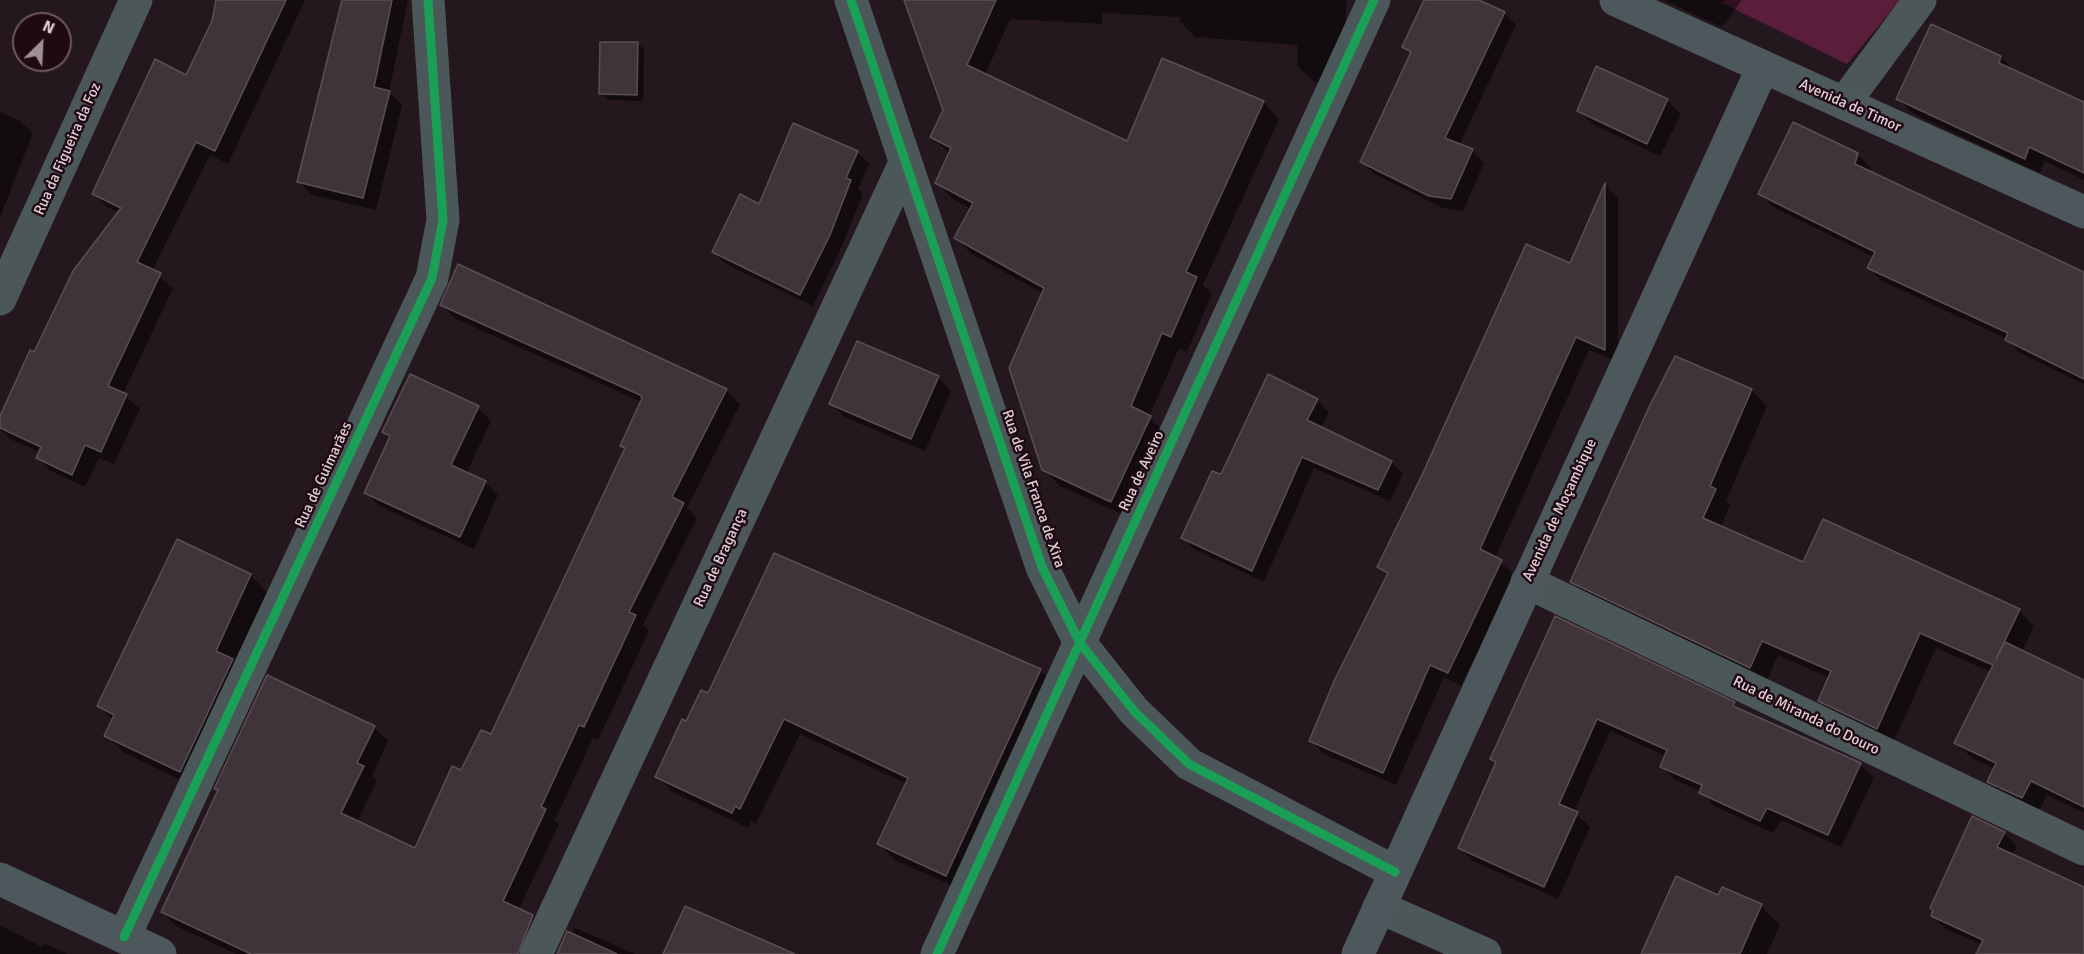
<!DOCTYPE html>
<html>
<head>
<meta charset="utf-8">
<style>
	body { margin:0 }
	#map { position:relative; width:2084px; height:954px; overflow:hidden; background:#24171d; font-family:Signika,sans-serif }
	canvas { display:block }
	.north { position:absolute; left:12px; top:12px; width:60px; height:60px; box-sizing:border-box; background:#1f0913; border:2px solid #6c5861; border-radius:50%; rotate:24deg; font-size:16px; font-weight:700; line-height:24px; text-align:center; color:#e0cfd5 }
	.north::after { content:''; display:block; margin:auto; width:21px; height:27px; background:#9e8f95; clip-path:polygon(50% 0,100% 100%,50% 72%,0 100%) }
</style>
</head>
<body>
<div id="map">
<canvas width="2084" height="954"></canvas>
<div class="north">N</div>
</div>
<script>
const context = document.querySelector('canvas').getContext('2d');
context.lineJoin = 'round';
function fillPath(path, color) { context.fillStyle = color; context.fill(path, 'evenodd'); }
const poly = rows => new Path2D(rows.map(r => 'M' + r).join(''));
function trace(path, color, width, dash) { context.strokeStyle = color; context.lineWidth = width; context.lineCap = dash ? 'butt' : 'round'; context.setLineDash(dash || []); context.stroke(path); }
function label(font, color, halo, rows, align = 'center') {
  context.font = font + ' Signika,sans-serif'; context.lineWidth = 5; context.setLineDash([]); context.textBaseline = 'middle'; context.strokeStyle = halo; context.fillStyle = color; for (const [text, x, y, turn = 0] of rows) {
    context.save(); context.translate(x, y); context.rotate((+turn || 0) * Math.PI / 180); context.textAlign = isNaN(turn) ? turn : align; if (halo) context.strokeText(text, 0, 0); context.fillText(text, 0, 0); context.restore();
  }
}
fillPath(poly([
	[1725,0,1900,0,1847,64,1722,3]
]), '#5a1e3b');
fillPath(poly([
	[218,0,305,0,228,164,210,155,152,271,173,288,123,394,140,409,114,464,99,458,85,487,51,471,38,458,40,452,10,439,0,429,0,419,35,354,120,213,107,207,94,194,187,77,214,22],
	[343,0,408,0,389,92,402,105,376,210,312,195,298,181],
	[906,0,1347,0,1341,77,1339,83,1314,82,1297,66,1297,45,1195,37,1179,21,1181,17,1102,13,1102,24,1010,19,985,75,1128,143,1263,102,1279,119,1203,285,1212,294,1187,352,1179,348,1149,417,1166,434,1128,517,1060,486,1043,469,1044,294,972,254,955,238,971,209,953,199,937,183,950,154,932,137,945,110],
	[1426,0,1476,0,1504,13,1516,25,1459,145,1472,151,1484,163,1463,211,1443,208,1374,174,1362,162,1411,54,1404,47],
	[1663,0,1742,0,1722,27],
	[638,43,644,50,643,101,608,100,601,94],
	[2001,57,2015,72,2084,104,2084,180,2045,161,2040,173,1914,114,1898,99],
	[1667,100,1681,114,1660,156,1592,124,1578,110],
	[0,112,19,120,33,133,0,217],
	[857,152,869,164,858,189,863,194,841,248,813,306,726,264,713,252],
	[1857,154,1871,168,1869,172,2084,273,2084,384,2020,353,2007,339,1882,281,1868,268,1874,257,1773,207,1760,194],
	[1606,186,1618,198,1618,362,1589,350,1495,558,1515,575,1461,686,1444,677,1396,785,1324,754,1311,741,1388,576,1379,566,1570,265],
	[442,305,726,390,740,404,687,508,697,518,643,625,649,631,598,740,593,738,555,820,559,824,517,913,507,954,236,954,176,926,163,912,219,791,216,788,268,677,374,727,388,741,372,776,377,781,357,822,416,850,462,772,492,736,626,450,622,445,642,402,456,319],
	[1676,358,1751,390,1767,406,1726,501,1730,505,1721,527,1804,564,2019,610,2034,626,2022,652,2084,682,2084,813,2047,795,2038,813,2005,797,1989,782,1995,769,1972,758,1956,743,1991,672,1936,648,1893,743,1835,716,1820,700,1830,678,1778,655,1766,683,1588,597,1572,582],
	[938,377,951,391,925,451,844,417,831,403],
	[1317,400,1329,412,1321,428,1391,462,1403,474,1390,501,1314,468,1264,582,1194,549,1182,537,1220,476],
	[478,408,491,421,466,474,485,482,498,495,474,549,379,506,366,492,390,439,383,432],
	[250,575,267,592,197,788,123,752,106,735,113,720,98,706],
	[1555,618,1734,704,1742,712,1860,764,1874,778,1841,847,1781,820,1773,833,1714,806,1701,791,1675,780,1662,766,1666,756,1610,731,1574,812,1590,827,1558,899,1473,861,1460,848,1497,764,1491,758],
	[1040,670,1056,686,962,890,895,860,879,844,907,784,800,734,756,824,751,821,748,828,673,792,657,776,687,723,709,695],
	[2004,833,2017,846,2012,856,2084,889,2084,954,1985,954,1982,945,1946,929,1932,916],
	[1719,897,1761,906,1780,925,1767,954,1643,954],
	[0,925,42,947,44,943,67,954,0,954],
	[575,928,635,954,563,954]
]), '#0007');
const building = poly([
	[216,0,286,0,215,151,196,142,137,262,161,273,108,386,127,394,101,452,85,445,72,475,36,458,41,447,0,428,0,416,30,350,34,352,73,271,121,208,92,194,155,59,186,75,212,21,216,0],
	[342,0,392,0,374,87,390,91,363,198,297,182,342,0],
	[904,0,996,0,967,65,1127,141,1162,58,1264,101,1186,272,1197,277,1171,337,1162,333,1131,406,1151,416,1111,502,1042,470,1009,368,1044,288,954,238,973,203,935,183,951,148,930,137,943,110,904,0],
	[1424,0,1479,0,1505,12,1445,138,1473,149,1451,199,1429,196,1360,162,1411,52,1402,47,1424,0],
	[1931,24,2001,56,1999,63,2084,102,2084,173,2029,147,2025,159,1896,99,1931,24],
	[600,42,638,42,637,95,599,94,600,42],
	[1596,66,1668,99,1647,144,1577,111,1596,66],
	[1793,122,1858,153,1855,164,2084,272,2084,379,2005,340,2008,333,1867,268,1875,252,1758,194,1793,122],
	[793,123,858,151,846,178,851,180,830,235,800,295,712,252,740,194,759,204,793,123],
	[1605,183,1605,350,1576,337,1480,549,1502,560,1448,673,1430,665,1383,773,1309,741,1335,679,1388,573,1377,567,1422,475,1526,244,1570,263,1605,183],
	[458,264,727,389,672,497,684,503,629,612,636,615,584,727,579,725,541,807,546,809,503,901,533,915,518,954,251,954,161,912,218,790,214,789,267,675,375,726,357,763,364,766,341,813,415,848,452,766,461,770,481,730,491,734,625,448,620,446,642,398,640,395,440,305,458,264],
	[857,341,939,376,911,439,829,404,857,341],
	[1675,356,1752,389,1710,486,1716,489,1703,518,1803,562,1823,519,2020,609,1996,659,2005,642,2084,680,2084,807,2031,781,2022,798,1987,782,1996,763,1954,743,1993,665,1920,633,1877,729,1818,701,1831,671,1762,641,1750,668,1570,582,1649,407,1675,356],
	[410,374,479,406,451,465,486,481,460,537,364,493,390,436,382,432,410,374],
	[1268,374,1318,399,1307,420,1392,461,1378,490,1302,457,1252,571,1181,538,1212,471,1220,474,1222,472,1268,374],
	[177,539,251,574,216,651,233,659,180,772,104,736,114,715,97,706,177,539],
	[774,553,1041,669,946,876,877,844,908,778,784,719,740,809,735,806,732,813,655,777,682,719,686,721,701,690,708,693,774,553],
	[1555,616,1735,702,1733,706,1861,763,1828,835,1767,808,1760,821,1699,793,1702,785,1660,767,1667,750,1597,719,1559,804,1578,812,1544,887,1458,848,1496,762,1490,759,1555,616],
	[1972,816,2005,832,1997,847,2084,887,2084,954,1976,954,1983,940,1931,916,1933,910,1930,908,1972,816],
	[1676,876,1718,895,1722,887,1762,904,1740,954,1641,954,1676,876],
	[685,906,795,954,663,954,685,906],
	[567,931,617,954,557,954,567,931]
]);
fillPath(building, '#3f3439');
trace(building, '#5a4f53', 1.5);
trace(poly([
	[851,0,1042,567,1080,643,1134,711,1189,764,1395,872],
	[1844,103,1920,0],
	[0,299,136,0],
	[1527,582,2084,849],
	[1379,907,1485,954],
	[124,937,432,278,443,220,428,0],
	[536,954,905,163],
	[937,954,1374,0]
]), '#4b5758', 33);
trace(poly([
	[1616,0,2084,212],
	[0,879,160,954],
	[1358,954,1763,67]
]), '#4d585c', 33);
trace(poly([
	[851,0,1042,567,1080,643,1134,711,1189,764,1395,872],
	[124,937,432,278,443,220,428,0],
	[937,954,1374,0]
]), '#1a9f57', 9);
label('15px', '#e0cfd5', '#1f0913', [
	["Avenida de Timor",1850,106,24],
	["Rua da Figueira da Foz",68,149,-66],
	["Rua de Aveiro",1142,471,-65],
	["Rua de Guimarães",324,475,-65],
	["Rua de Vila Franca de Xira",1033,489,71],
	["Avenida de Moçambique",1560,510,-65],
	["Rua de Bragança",721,558,-65],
	["Rua de Miranda do Douro",1806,716,26]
]);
</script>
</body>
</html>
